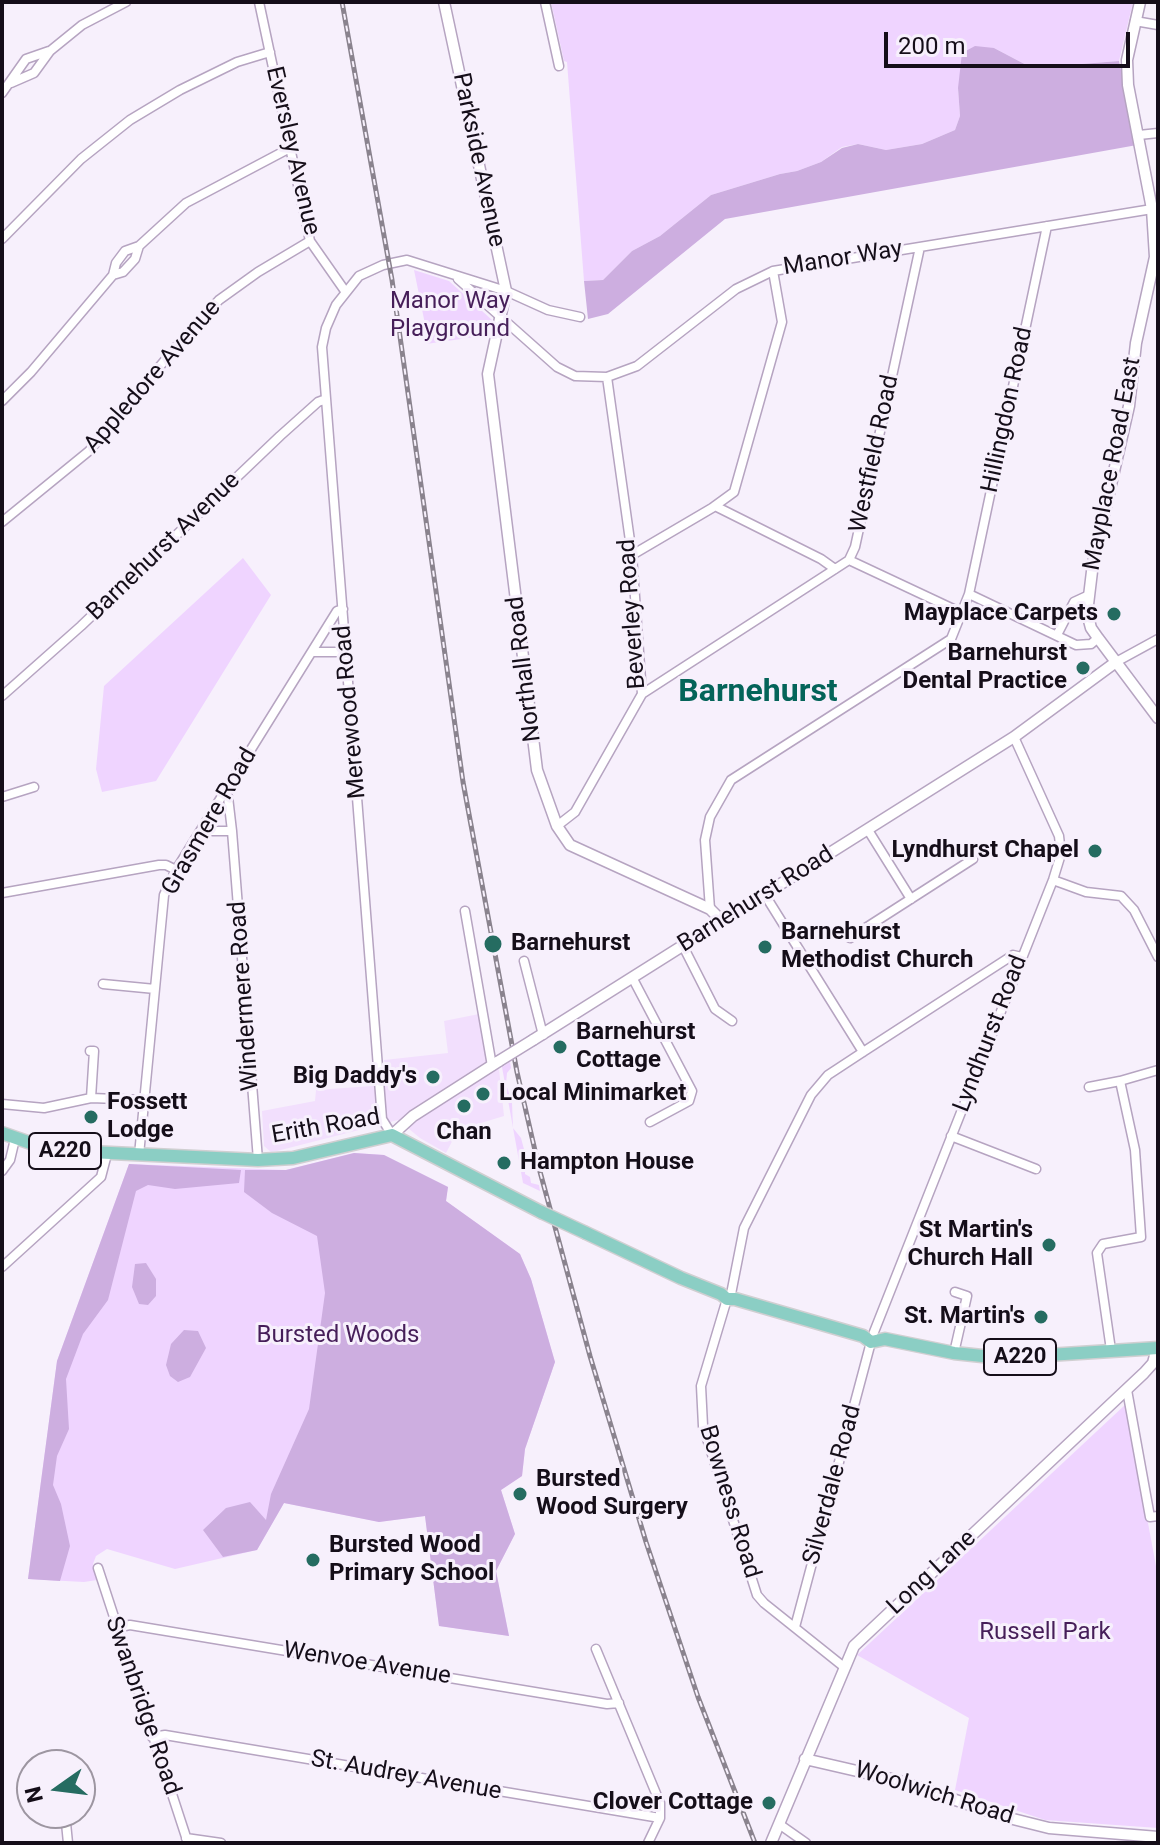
<!DOCTYPE html>
<html>
<head>
<meta charset="utf-8">
<style>
	body { margin:0 }
	#map { position:relative; width:1160px; height:1845px; overflow:hidden; background:#f7f0fc; font-family:Roboto,sans-serif }
	canvas { display:block }
	.frame { position:absolute; inset:0; border:4px solid #150e19; pointer-events:none }
	.north { position:absolute; left:16px; top:1749px; width:80px; height:80px; box-sizing:border-box; background:#f7f0fc; border:2px solid #9d96a1; border-radius:50%; rotate:256deg; font-size:22px; font-weight:700; line-height:32px; text-align:center; color:#150e19 }
	.north::after { content:''; display:block; margin:auto; width:28px; height:36px; background:#256c61; clip-path:polygon(50% 0,100% 100%,50% 72%,0 100%) }
	.scale { position:absolute; left:884px; top:32px; width:246px; height:36px; box-sizing:border-box; border:4px solid #150e19; border-top:0; padding-left:10px; font-size:24px; line-height:28px; white-space:nowrap; color:#150e19; -webkit-text-stroke:6px #f7f0fc; paint-order:stroke }
</style>
</head>
<body>
<div id="map">
<canvas width="1160" height="1845"></canvas>
<div class="frame"></div>
<div class="north">N</div>
<div class="scale">200 m</div>
</div>
<script>
const context = document.querySelector('canvas').getContext('2d');
context.lineJoin = 'round';
function fillPath(path, color) { context.fillStyle = color; context.fill(path, 'evenodd'); }
const poly = rows => new Path2D(rows.map(r => 'M' + r).join(''));
function trace(path, color, width, dash) { context.strokeStyle = color; context.lineWidth = width; context.lineCap = dash ? 'butt' : 'round'; context.setLineDash(dash || []); context.stroke(path); }
function label(font, color, halo, rows, align = 'center') {
  context.font = font + ' Roboto,sans-serif'; context.lineWidth = 6; context.setLineDash([]); context.textBaseline = 'middle'; context.strokeStyle = halo; context.fillStyle = color; for (const [text, x, y, turn = 0] of rows) {
    context.save(); context.translate(x, y); context.rotate((+turn || 0) * Math.PI / 180); context.textAlign = isNaN(turn) ? turn : align; if (halo) context.strokeText(text, 0, 0); context.fillText(text, 0, 0); context.restore();
  }
}
fillPath(poly([
	[479,1014,490,1073,499,1069,504,1116,458,1130,446,1153,420,1138,398,1120,277,1151,271,1152,264,1146,262,1111,315,1101,316,1090,386,1085,384,1060,448,1053,444,1021]
]), '#f2dffd');
fillPath(poly([
	[551,2,1133,2,1119,61,1032,68,994,48,958,88,960,116,955,130,922,144,886,150,858,144,842,147,821,162,797,171,780,174,711,195,660,236,632,251,603,280,584,281,567,62,564,61],
	[414,270,449,281,492,320,489,335,426,344,425,324],
	[243,558,271,595,156,781,102,792,96,769,104,686],
	[510,1062,511,1068,507,1073,506,1084,512,1103,513,1128,521,1138,525,1153,525,1174,530,1177,531,1183,539,1185,540,1191,523,1183,502,1067],
	[354,1153,384,1155,448,1187,446,1201,520,1254,531,1279,555,1362,525,1449,522,1476,501,1490,515,1534,496,1571,509,1636,439,1626,425,1516,379,1522,284,1503,257,1550,175,1569,107,1549,96,1556,93,1564,97,1580,84,1582,28,1579,57,1361,129,1164,286,1170],
	[1126,1404,1158,1577,1158,1828,1045,1820,955,1790,969,1718,857,1655]
]), '#efd4ff');
fillPath(poly([
	[975,46,994,48,1032,68,1119,61,1137,145,725,219,608,314,588,319,584,281,603,280,632,251,660,236,711,195,780,174,797,171,821,162,842,148,858,144,886,150,922,144,955,130,960,116,958,88,962,53],
	[354,1153,384,1155,448,1187,446,1201,520,1254,531,1279,555,1362,525,1449,522,1476,501,1490,515,1534,496,1571,509,1636,439,1626,425,1516,379,1522,284,1503,257,1550,223,1557,203,1530,226,1508,250,1502,266,1520,271,1494,309,1409,325,1293,317,1236,272,1213,244,1192,245,1170,286,1170],
	[129,1164,241,1170,239,1183,175,1189,148,1185,136,1191,108,1300,83,1334,66,1379,69,1429,57,1456,53,1485,61,1504,70,1546,60,1581,28,1579,57,1361],
	[146,1263,156,1279,156,1296,148,1305,139,1304,132,1287,135,1264],
	[184,1330,198,1331,206,1348,190,1377,178,1382,170,1376,166,1365,171,1344]
]), '#cdaee0');
const minor = poly([
	[259,2,310,241,345,291],
	[545,2,559,66],
	[1135,21,1158,25],
	[11,83,34,73,50,51,82,25,126,2],
	[2,93,26,59,49,51],
	[1139,135,1158,133],
	[2,239,81,159,130,120,180,90,237,62,270,52],
	[113,275,116,263,125,251,139,246,186,203,290,148],
	[458,279,557,367,575,376,607,377,637,366,736,289,773,271,1152,209],
	[2,401,31,372,113,275,123,272,135,259,139,246],
	[715,506,821,559,835,569],
	[2,522,89,451,186,335,219,300,258,272,310,241],
	[632,555,712,508,734,492,782,322,773,271],
	[849,560,962,613],
	[969,594,1076,645,1091,644,1098,638],
	[1057,635,1074,602,1087,596],
	[312,652,346,652],
	[1116,662,1158,639],
	[642,694,849,560,855,547,920,247],
	[2,696,81,626,280,436,318,402,326,399],
	[225,794,228,797,232,831,258,1160],
	[2,797,34,787],
	[557,826,575,812,642,694,632,555,607,377],
	[868,830,911,899],
	[202,831,232,831],
	[1053,880,1086,892,1121,896,1134,910,1158,957],
	[2,893,159,865,166,865,176,870],
	[765,895,863,1052],
	[710,909,705,840,710,817,731,780,951,639,969,594,1047,226],
	[465,911,492,1066],
	[850,938,973,859],
	[683,946,715,1009,732,1021],
	[524,961,543,1035],
	[633,979,692,1091,689,1101,650,1122],
	[103,984,155,989],
	[90,1051,94,1051,91,1098],
	[1089,1087,1120,1081],
	[2,1104,44,1108,91,1098,144,1100],
	[392,1135,382,1119,322,347,326,328,336,305,359,276,383,265,407,260,506,291,548,310,580,317],
	[951,1136,1036,1169],
	[139,1155,164,895,176,870,337,611,343,609],
	[2,1171,10,1160,15,1139],
	[2,1267,101,1177,107,1154],
	[731,1294,744,1228,811,1095,828,1075,863,1052,1013,955,1022,957],
	[727,1299,701,1386,703,1426,757,1595,764,1603,844,1667],
	[874,1332,1053,880,1061,854,1059,836,1014,737],
	[1111,1350,1097,1253,1103,1244,1141,1237,1135,1150,1120,1081,1158,1070],
	[954,1353,967,1296,955,1292],
	[1127,1390,1150,1517,1158,1516],
	[98,1568,188,1843],
	[795,1627,871,1342],
	[115,1628,130,1625,607,1704,619,1703],
	[596,1649,660,1803,660,1818,648,1843],
	[152,1737,165,1735,660,1818],
	[65,1813,68,1843],
	[779,1824,806,1843],
	[186,1838,221,1843]
]);
const tertiary = poly([
	[444,2,506,291,488,374,537,770,557,826,570,845,710,909,722,921],
	[1140,2,1127,60,1128,85,1152,209,1155,257,1136,343,1129,406,1093,563,1087,613,1091,628,1098,638,1158,718],
	[533,1040,1014,737,1116,662],
	[392,1135,413,1116,499,1061],
	[805,1759,896,1780,1009,1818,1049,1828,1158,1837],
	[771,1843,854,1646,1144,1373,1153,1363,1157,1348]
]);
const primary = poly([
	[2,1133,42,1147,69,1151,258,1160,293,1158,392,1135,541,1212],
	[586,1233,681,1278,721,1294,727,1299,735,1299,863,1336,871,1342,885,1339,954,1353,1001,1358,1158,1348]
]);
trace(minor, '#b6a4c1', 11);
trace(tertiary, '#b6a4c1', 13);
trace(primary, '#d0cfd1', 15);
trace(minor, '#fff', 8);
trace(tertiary, '#fff', 10);
trace(primary, '#8bcec4', 12);
const rail = poly([
	[342,2,392,280,463,782,517,1072,539,1168,590,1356,646,1542,698,1697,755,1843]
]);
trace(rail, '#8a838e', 5);
trace(rail, '#f7f0fc', 2, [6]);
const tertiaryBridge = poly([
	[499,1061,533,1040]
]);
const primaryBridge = poly([
	[541,1212,586,1233]
]);
trace(tertiaryBridge, '#b6a4c1', 13, []);
trace(primaryBridge, '#d0cfd1', 15, []);
trace(tertiaryBridge, '#fff', 10);
trace(primaryBridge, '#8bcec4', 12);
for (const [x, y, r, color] of [
	[1114,614,8,"#256c61"],
	[1083,668,8,"#256c61"],
	[1095,851,8,"#256c61"],
	[493,944,10,"#256c61"],
	[765,947,8,"#256c61"],
	[560,1047,8,"#256c61"],
	[433,1077,8,"#256c61"],
	[483,1094,8,"#256c61"],
	[464,1106,8,"#256c61"],
	[91,1117,8,"#256c61"],
	[504,1163,8,"#256c61"],
	[1049,1245,8,"#256c61"],
	[1041,1317,8,"#256c61"],
	[520,1494,8,"#256c61"],
	[313,1560,8,"#256c61"],
	[769,1803,8,"#256c61"]
]) { const dot = new Path2D(); dot.arc(x, y, r, 0, 2 * Math.PI); context.fillStyle = color; context.fill(dot); trace(dot, '#f7f0fc', 3); }
for (const [x, y, w] of [
	[65,1151,72],
	[1020,1357,72]
]) { const box = new Path2D(); box.roundRect(x - w / 2, y - 18, w, 36, 6); context.fillStyle = '#f7f0fc'; context.fill(box); trace(box, '#150e19', 2); }
label('bold 22px', '#150e19', null, [
	["A220",65,1151],
	["A220",1020,1357]
]);
label('24px', '#150e19', '#f7f0fc', [
	["Eversley Avenue",292,151,77],
	["Parkside Avenue",478,160,78],
	["Manor Way",843,259,-9],
	["Appledore Avenue",153,377,-49],
	["Hillingdon Road",1008,410,-78],
	["Westfield Road",875,454,-78],
	["Mayplace Road East",1113,464,-79],
	["Barnehurst Avenue",164,547,-44],
	["Beverley Road",633,614,-94],
	["Northall Road",525,669,-97],
	["Merewood Road",351,712,-95],
	["Grasmere Road",210,822,-60],
	["Barnehurst Road",756,900,-32],
	["Windermere Road",245,996,-94],
	["Lyndhurst Road",991,1034,-69],
	["Erith Road",326,1127,-10],
	["Silverdale Road",833,1485,-75],
	["Bowness Road",729,1502,73],
	["Long Lane",932,1573,-43],
	["Wenvoe Avenue",367,1664,9],
	["Swanbridge Road",142,1706,71],
	["St. Audrey Avenue",406,1776,10],
	["Woolwich Road",934,1794,17]
]);
label('24px', '#461e59', '#f7f0fc', [
	["Manor Way",450,302],
	["Playground",450,330],
	["Bursted Woods",338,1336],
	["Russell Park",1045,1633]
]);
label('bold 24px', '#150e19', '#f7f0fc', [
	["Mayplace Carpets",1098,614,"right"],
	["Barnehurst",1067,654,"right"],
	["Dental Practice",1067,682,"right"],
	["Lyndhurst Chapel",1079,851,"right"],
	["Barnehurst",781,933],
	["Methodist Church",781,961],
	["Barnehurst",511,944],
	["Barnehurst",576,1033],
	["Cottage",576,1061],
	["Big Daddy's",417,1077,"right"],
	["Local Minimarket",499,1094],
	["Fossett",107,1103],
	["Lodge",107,1131],
	["Chan",464,1133,"center"],
	["Hampton House",520,1163],
	["St Martin's",1033,1231,"right"],
	["Church Hall",1033,1259,"right"],
	["St. Martin's",1025,1317,"right"],
	["Bursted",536,1480],
	["Wood Surgery",536,1508],
	["Bursted Wood",329,1546],
	["Primary School",329,1574],
	["Clover Cottage",753,1803,"right"]
], 'left');
label('bold 32px', '#046459', '#f7f0fc', [
	["Barnehurst",758,693]
]);
</script>
</body>
</html>
